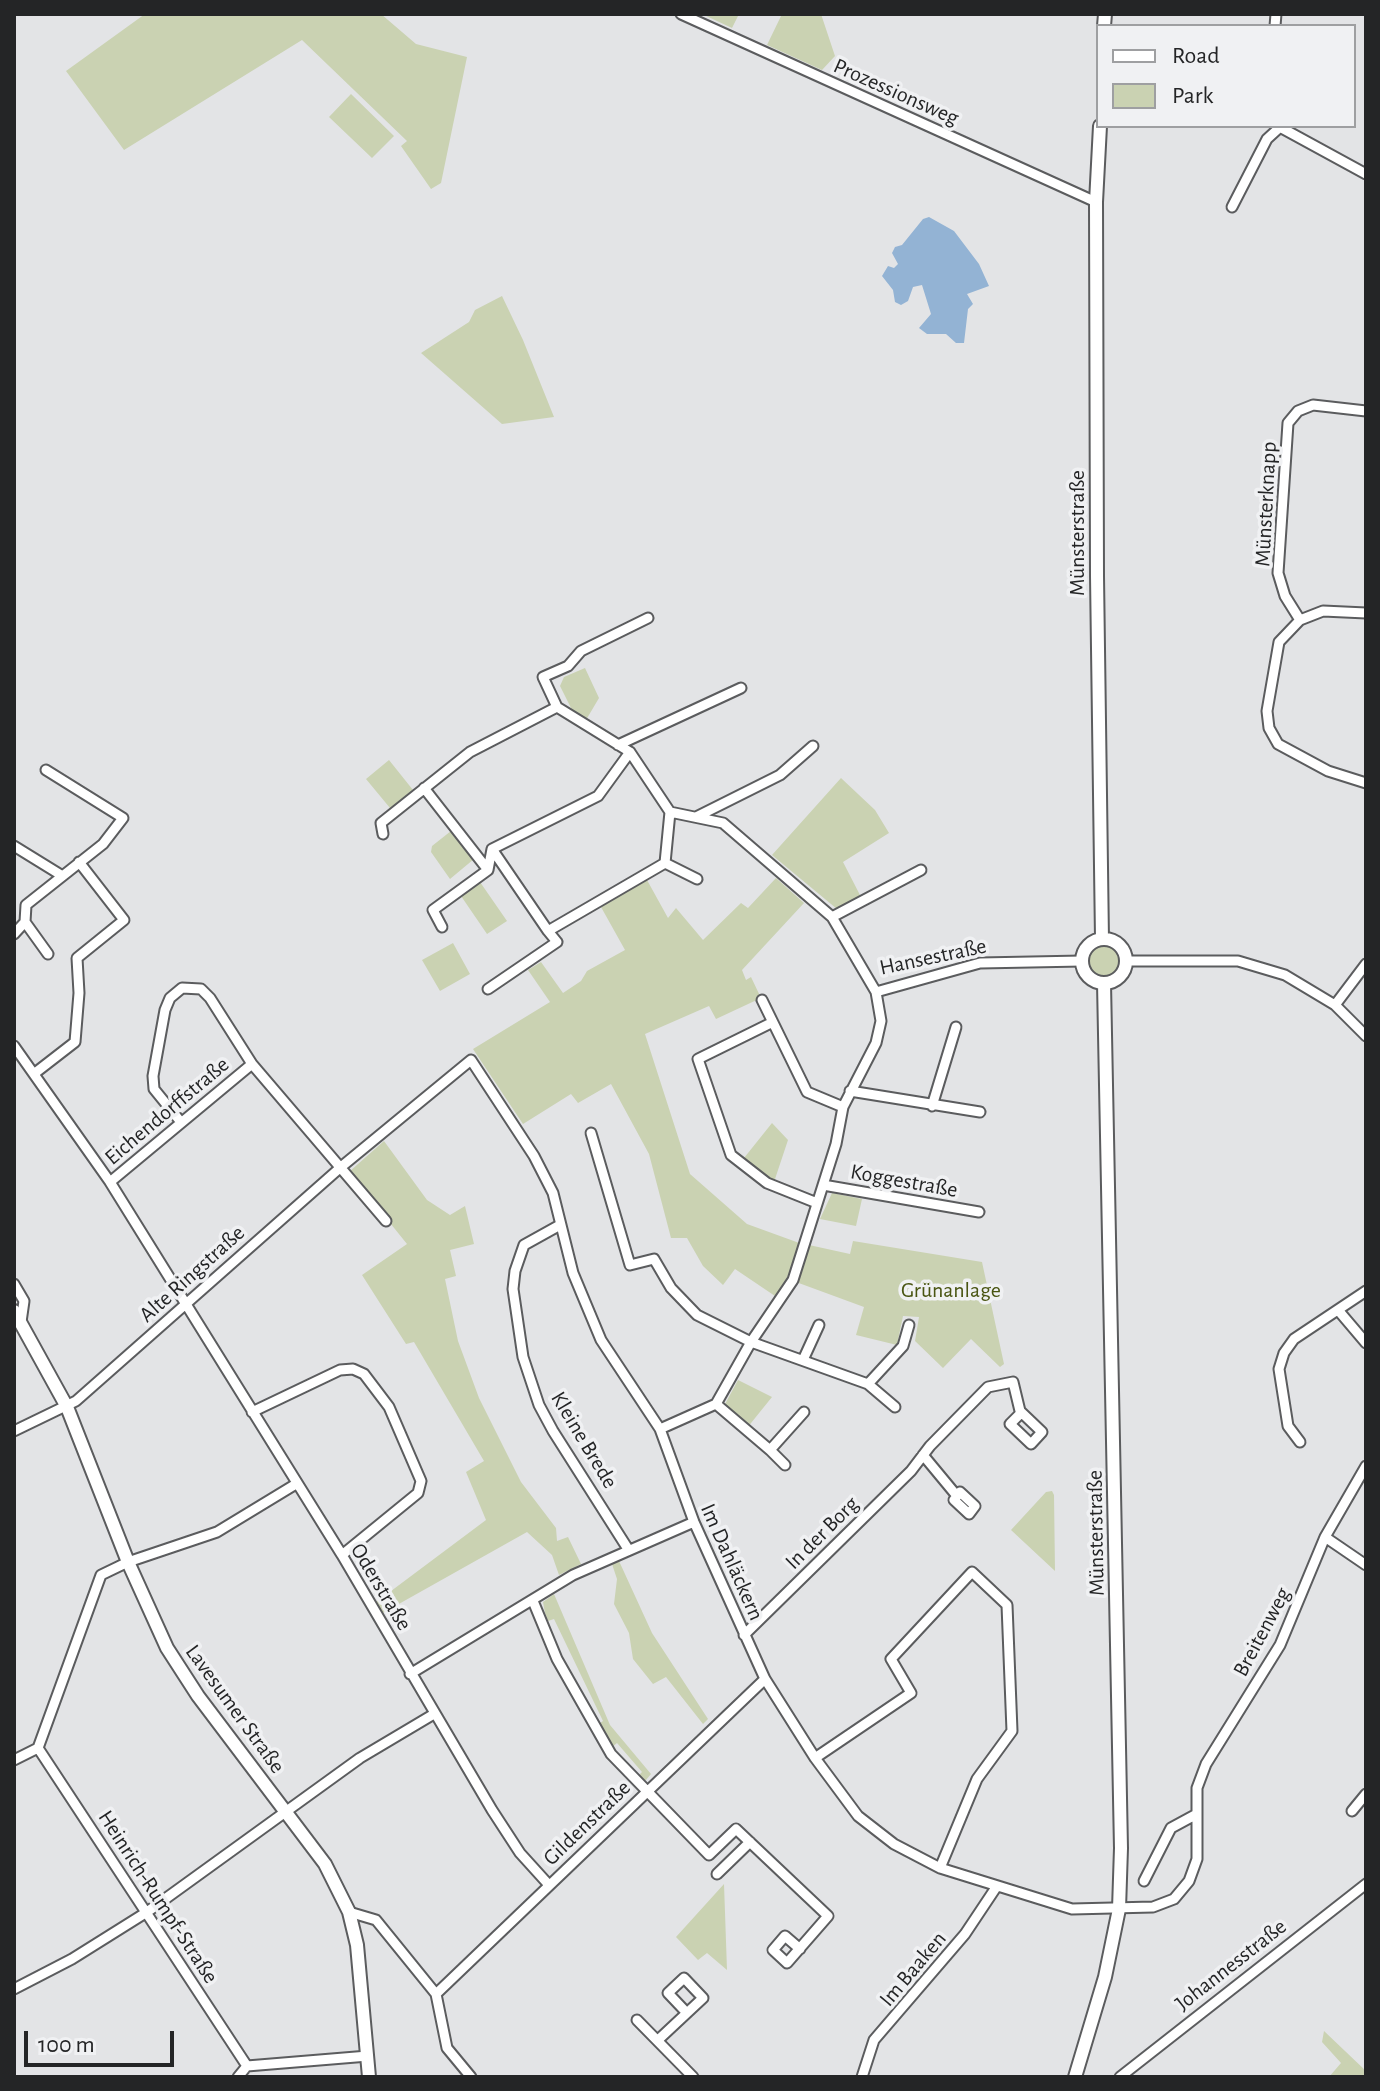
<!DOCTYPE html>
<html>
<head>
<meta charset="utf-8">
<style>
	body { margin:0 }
	#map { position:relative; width:1380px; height:2091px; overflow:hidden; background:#e3e4e6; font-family:"Alegreya Sans",sans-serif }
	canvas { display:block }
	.frame { position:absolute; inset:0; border:16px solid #242526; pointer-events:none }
	.legend { position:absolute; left:1096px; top:24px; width:260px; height:104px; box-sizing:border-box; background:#f0f1f3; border:2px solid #9e9fa1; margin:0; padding:10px 14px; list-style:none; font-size:24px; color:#242526 }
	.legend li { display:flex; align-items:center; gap:16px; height:40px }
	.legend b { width:40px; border:2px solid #9e9fa1 }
	.scale { position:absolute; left:24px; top:2031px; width:150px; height:36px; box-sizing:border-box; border:4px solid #242526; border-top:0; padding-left:10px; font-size:24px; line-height:28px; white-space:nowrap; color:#242526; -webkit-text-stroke:6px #f0f1f3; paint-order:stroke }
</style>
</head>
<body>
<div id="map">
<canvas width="1380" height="2091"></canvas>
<div class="frame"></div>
<ul class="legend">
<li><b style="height:10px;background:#fff"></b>Road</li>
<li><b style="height:22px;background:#cad2b2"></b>Park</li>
</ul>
<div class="scale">100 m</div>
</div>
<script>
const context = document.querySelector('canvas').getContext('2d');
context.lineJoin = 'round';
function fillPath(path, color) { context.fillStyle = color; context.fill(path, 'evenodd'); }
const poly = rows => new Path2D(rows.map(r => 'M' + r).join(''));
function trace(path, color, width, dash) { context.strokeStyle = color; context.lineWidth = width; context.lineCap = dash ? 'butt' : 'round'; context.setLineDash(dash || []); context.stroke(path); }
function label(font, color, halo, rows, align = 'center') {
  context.font = font + ' "Alegreya Sans",sans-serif'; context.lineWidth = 7; context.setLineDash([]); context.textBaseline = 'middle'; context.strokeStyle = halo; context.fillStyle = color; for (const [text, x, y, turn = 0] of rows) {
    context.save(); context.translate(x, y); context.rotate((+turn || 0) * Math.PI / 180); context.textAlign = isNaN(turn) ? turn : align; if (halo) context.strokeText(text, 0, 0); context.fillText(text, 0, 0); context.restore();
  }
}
fillPath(poly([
	[145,14,381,14,416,44,467,57,441,183,431,189,401,146,407,141,302,40,124,150,66,71],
	[702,14,739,14,732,28],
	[782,14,821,14,835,56,822,70,767,45],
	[351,94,394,136,372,158,329,117],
	[502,296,523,340,554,417,502,424,421,353,469,322,475,310],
	[585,668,599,698,586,720,573,712,560,686,564,677],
	[389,760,413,790,390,808,366,779],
	[841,778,875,810,889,833,843,862,861,897,837,909,772,855],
	[451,831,474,859,450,879,431,852,432,846],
	[776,878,804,903,742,970,746,980,751,977,761,998,716,1019,709,1006,645,1034,690,1174,747,1224,802,1244,790,1279,775,1296,735,1269,723,1285,703,1266,687,1238,671,1238,649,1154,611,1084,578,1103,571,1094,523,1124,473,1049,550,1002,528,970,541,962,563,993,581,981,587,971,625,950,601,907,647,880,668,918,676,908,703,940,741,903,748,908],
	[480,882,507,921,487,934,461,896],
	[453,943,470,974,440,991,422,960],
	'1088 961a16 16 0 1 1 32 0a16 16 0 1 1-32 0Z',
	[772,1123,788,1140,774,1182,744,1158],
	[384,1141,427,1200,450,1215,465,1206,474,1244,450,1250,456,1276,445,1279,458,1341,479,1398,521,1482,556,1528,557,1541,568,1537,581,1564,559,1575,552,1555,527,1532,381,1614,375,1603,486,1520,466,1472,484,1461,414,1342,406,1344,362,1275,407,1244,349,1172],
	[832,1193,862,1199,856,1226,820,1219],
	[853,1241,982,1262,1004,1364,1000,1367,971,1339,943,1368,915,1341,919,1317,903,1316,897,1345,856,1335,864,1307,796,1282,809,1245,850,1254],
	[738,1380,772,1397,747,1428,724,1406],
	[1052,1491,1054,1495,1055,1571,1011,1530,1046,1492],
	[619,1561,652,1633,708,1719,703,1724,666,1677,653,1684,633,1659,629,1633,614,1604,617,1579,612,1564],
	[554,1594,610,1725,651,1774,646,1780,640,1780,637,1777,642,1772,617,1743,611,1748,597,1725,603,1721,554,1619,548,1621,545,1613,543,1602],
	[724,1884,727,1970,707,1953,698,1960,676,1937],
	[1324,2031,1366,2071,1366,2077,1329,2077,1341,2063,1322,2042]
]), '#cad2b2');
fillPath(poly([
	[929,217,954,231,979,264,989,286,967,294,973,304,968,309,964,343,956,343,946,334,927,334,919,328,931,314,922,285,913,287,908,301,901,305,895,302,893,290,882,276,888,266,894,268,898,264,892,253,895,247,902,245,923,219]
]), '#93b3d4');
const street = poly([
	[681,14,1096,202],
	[1275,26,1276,14],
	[1278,126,1366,174],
	[1232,207,1267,139,1279,128],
	[1366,613,1323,611,1300,620,1279,642,1267,711,1269,728,1278,744,1328,771,1366,783],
	[648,618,581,651,568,666,543,677,557,707,630,752,670,812,723,823,832,917,876,992,881,1021,876,1043,843,1107,836,1144,793,1280,751,1342,716,1404,660,1429],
	[1300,620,1285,596,1278,573,1288,423,1298,411,1313,405,1366,411],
	[618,745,741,688],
	[424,788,488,870],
	[698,816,780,775,813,746],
	[383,834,381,823,470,752,557,707],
	[14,846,61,875],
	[492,849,548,931],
	[665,863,697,879],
	[832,917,921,870],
	[25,922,48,954],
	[442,927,433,910,488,870,492,849,598,796,630,752],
	[14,934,25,922,26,905,103,844,123,818,46,770],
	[1126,961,1238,961,1285,975,1335,1005,1366,1036],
	[488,989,557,942,548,931,665,863,670,812],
	[876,992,980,963,1082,961],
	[762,1000,807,1092,843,1107],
	[1335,1005,1366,964],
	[771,1023,698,1059,731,1155,767,1183,817,1203],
	[14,1046,110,1182],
	[35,1073,75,1042,79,993,77,958,124,920,79,862],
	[850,1091,980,1112],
	[932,1106,956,1027],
	[180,1121,154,1089,153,1076,165,1010,170,998,182,988,201,989,210,998,252,1064],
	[591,1133,630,1265,654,1259,671,1288,697,1315,751,1342,868,1384,895,1407],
	[823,1185,979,1212],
	[386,1221,252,1064,110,1182,342,1555,492,1810,520,1853,549,1885],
	[560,1225,524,1245,515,1271,513,1289,523,1357,539,1405,553,1431,628,1549],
	[14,1284,24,1301,21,1322],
	[1338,1310,1366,1343],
	[803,1360,819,1325],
	[868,1384,903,1346,909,1325],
	[716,1404,770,1450,804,1412],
	[252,1412,340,1370,353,1369,364,1374,389,1407,421,1481,418,1493,342,1555],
	[14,1431,76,1401,341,1167,471,1060,534,1156,553,1193,573,1273,601,1340,660,1429,694,1522,765,1679,815,1758,858,1816,894,1844,940,1868,1072,1909,1153,1907,1174,1899,1189,1881,1197,1859,1197,1788,1206,1764,1280,1645,1325,1537,1366,1466],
	[1300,1442,1288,1426,1279,1369,1284,1353,1294,1339,1366,1291],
	[770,1450,785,1465],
	[923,1455,957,1496],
	[960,1492,975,1506,969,1514,954,1500,960,1492],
	[1325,1537,1366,1565],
	[533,1601,557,1659,611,1754,709,1855,736,1829,828,1916,787,1963,773,1950,785,1936,800,1949],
	[744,1635,911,1471,930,1446,988,1387,1013,1382,1020,1411,1042,1432,1031,1444,1010,1424,1021,1413],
	[410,1674,573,1575,694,1522],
	[38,1748,101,1575,128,1562,217,1532,296,1484],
	[38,1748,247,2066],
	[815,1758,911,1693,891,1659,972,1572,1007,1605,1012,1731,977,1779,940,1868],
	[14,1760,38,1748],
	[1352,1811,1366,1794],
	[717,1874,750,1842],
	[1144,1881,1171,1828,1195,1815],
	[349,1912,376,1920,436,1994,447,2048,471,2077],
	[14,1989,72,1959,147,1912,360,1758,434,1714],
	[436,1994,765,1679],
	[637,2020,693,2077],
	[658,2040,703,1998,684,1978,668,1993,686,2012],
	[238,2077,247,2066,368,2056],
	[862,2077,874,2040,965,1934,997,1886],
	[1120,2077,1366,1884]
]);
const secondary = poly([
	[1104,26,1105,14],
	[1100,126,1096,202,1097,576,1102,939],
	'1082 961a22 22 0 1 1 44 0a22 22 0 1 1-44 0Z',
	[14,1311,67,1407,128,1562,167,1648,198,1696,325,1864,349,1912,357,1945,369,2077],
	[1075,2077,1105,1977,1119,1909,1121,1848,1104,983]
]);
trace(street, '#5b5c5e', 13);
trace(secondary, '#5b5c5e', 16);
trace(street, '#fff', 9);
trace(secondary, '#fff', 12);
label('22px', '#242526', '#f0f1f3', [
	["Prozessionsweg",896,92,24],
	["Münsterknapp",1266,504,-87],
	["Münsterstraße",1077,533,-90],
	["Hansestraße",933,957,-12],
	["Eichendorffstraße",167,1111,-40],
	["Koggestraße",904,1181,10],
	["Alte Ringstraße",192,1274,-42],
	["Kleine Brede",584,1440,59],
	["In der Borg",822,1533,-45],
	["Münsterstraße",1096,1533,-91],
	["Im Dahläckern",732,1562,66],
	["Oderstraße",381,1587,59],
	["Breitenweg",1262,1632,-62],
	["Lavesumer Straße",235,1709,54],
	["Gildenstraße",587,1823,-44],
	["Heinrich-Rumpf-Straße",158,1897,57],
	["Johannesstraße",1231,1965,-38],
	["Im Baaken",913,1969,-50]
]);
label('22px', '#495512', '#f0f1f3', [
	["Grünanlage",951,1290]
]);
</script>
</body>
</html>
